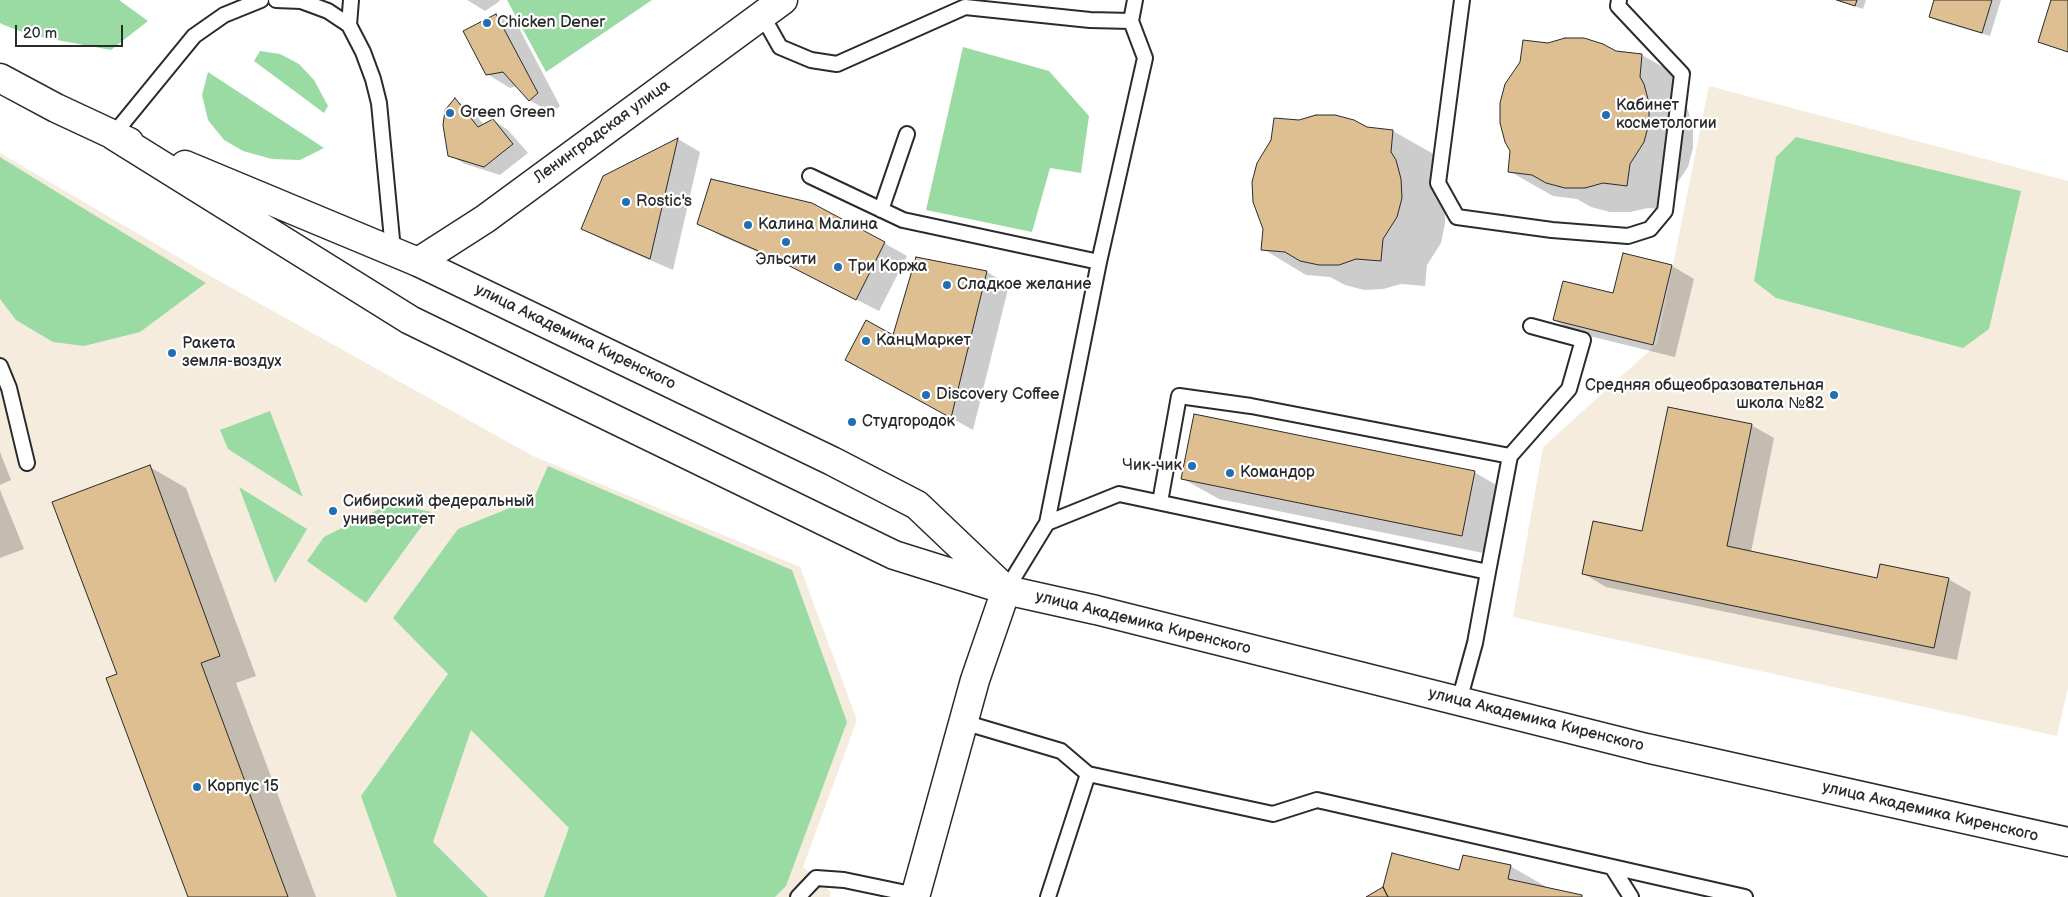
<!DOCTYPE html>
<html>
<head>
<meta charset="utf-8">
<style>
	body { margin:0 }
	#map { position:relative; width:2068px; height:897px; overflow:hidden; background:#fff; font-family:"Balsamiq Sans",sans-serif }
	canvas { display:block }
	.scale { position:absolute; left:15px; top:25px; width:108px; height:22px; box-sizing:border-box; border:2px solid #2b2b2b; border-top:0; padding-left:6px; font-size:15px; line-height:18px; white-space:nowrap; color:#2b2b2b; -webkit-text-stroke:4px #fff; paint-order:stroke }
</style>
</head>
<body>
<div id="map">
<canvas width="2068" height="897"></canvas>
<div class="scale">20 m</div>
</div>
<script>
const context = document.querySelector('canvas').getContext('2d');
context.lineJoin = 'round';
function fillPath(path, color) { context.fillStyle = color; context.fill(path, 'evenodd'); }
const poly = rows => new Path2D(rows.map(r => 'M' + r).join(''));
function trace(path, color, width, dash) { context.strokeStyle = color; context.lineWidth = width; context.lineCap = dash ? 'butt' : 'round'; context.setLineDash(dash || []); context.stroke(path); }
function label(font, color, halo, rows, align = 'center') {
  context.font = font + ' "Balsamiq Sans",sans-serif'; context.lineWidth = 4.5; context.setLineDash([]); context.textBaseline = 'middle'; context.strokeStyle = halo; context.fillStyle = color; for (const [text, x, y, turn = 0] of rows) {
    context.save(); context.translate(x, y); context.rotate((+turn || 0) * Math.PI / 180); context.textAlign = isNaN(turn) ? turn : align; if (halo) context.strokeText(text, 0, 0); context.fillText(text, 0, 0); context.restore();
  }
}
fillPath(poly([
	[1709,86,2068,181,2068,688,2057,736,1513,617,1543,447,1657,344],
	[0,153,212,277,533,456,800,567,857,720,803,867,831,892,830,897,0,897]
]), '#f5ecde');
fillPath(poly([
	[0,0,119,0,148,21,111,50,30,35,4,25,0,23],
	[507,0,652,0,546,72],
	[963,47,1049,71,1089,116,1081,173,1050,168,1032,232,926,210],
	[260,51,280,54,299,64,314,80,328,106,324,113,254,61],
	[208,72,324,148,300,160,272,159,243,151,224,140,208,120,202,95],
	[1796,137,2021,191,1989,329,1963,348,1776,298,1754,281,1776,157],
	[0,157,73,202,206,283,140,332,84,346,53,342,16,320,0,299],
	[270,411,303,497,228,449,220,430],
	[548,466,792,570,847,722,786,886,775,897,544,897,569,828,471,730,433,842,488,897,397,897,361,796,448,674,393,618,458,529,534,498],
	[239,487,307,529,275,583],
	[389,504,432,512,366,603,307,561,324,537]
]), '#9adba4');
fillPath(poly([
	[467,0,499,0,500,1,485,11],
	[1834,0,1866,0,1863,9],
	[1936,0,2001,0,1990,36,1938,21,1931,17],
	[496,15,519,28,560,106,552,113,529,100,517,86,510,88,487,74],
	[1615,52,1642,55,1686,80,1683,103,1688,110,1693,129,1693,148,1688,167,1673,189,1671,210,1648,208,1630,212,1610,212,1591,207,1577,199,1553,196,1509,171],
	[455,100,471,109,484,125,493,120,508,130,528,153,500,175,465,164,449,155],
	[1367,128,1393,131,1437,156,1445,205,1445,224,1441,243,1427,265,1425,286,1401,284,1383,289,1364,290,1345,285,1330,277,1306,275,1263,249],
	[678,139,700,152,673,270,605,241,582,228,604,177],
	[699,223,884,243,907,256,879,311,796,269,721,236],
	[1624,254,1672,266,1694,279,1675,357,1577,333,1554,320,1614,295],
	[917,258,987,272,1009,285,973,430,869,372,894,337],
	[1751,425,1774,438,1751,552,1878,579,1948,579,1971,592,1957,660,1606,587,1584,574,1643,532],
	[0,452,11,480,0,485],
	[150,467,186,488,256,676,236,683,316,897,189,897,118,675],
	[1474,472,1510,493,1498,556,1219,499,1183,479],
	[0,490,24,549,0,558],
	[1510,866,1552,890,1582,897,1368,897,1460,871]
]), '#0003');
const building = poly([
	[1837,0,1857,0,1855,6,1837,0],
	[1934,0,1992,0,1982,33,1929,17,1934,0],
	[2051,0,2068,0,2068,52,2038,42,2051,0],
	[496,14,538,93,529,101,503,72,486,75,463,31,496,14],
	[1565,38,1584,38,1603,44,1616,51,1642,54,1640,77,1644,84,1649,103,1649,123,1644,142,1630,164,1627,186,1603,183,1585,188,1565,188,1546,183,1532,175,1508,172,1510,151,1505,142,1500,123,1500,103,1505,84,1520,62,1523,40,1548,43,1565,38],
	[455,98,478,127,493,119,513,144,484,167,448,156,443,125,445,110,455,98],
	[1316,115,1335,115,1354,120,1367,127,1393,130,1391,152,1396,160,1401,179,1402,198,1397,217,1383,239,1381,261,1356,259,1339,265,1319,265,1300,261,1285,252,1261,250,1263,229,1253,202,1252,182,1257,163,1271,140,1274,118,1299,120,1316,115],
	[678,138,650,259,581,229,603,176,678,138],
	[711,179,812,203,885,242,856,300,772,257,697,224,711,179],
	[1623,253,1672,265,1653,345,1553,320,1563,281,1613,293,1623,253],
	[916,257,987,271,951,418,845,360,866,320,893,335,916,257],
	[1668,407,1752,424,1727,546,1877,578,1880,564,1949,578,1934,648,1582,574,1593,521,1642,531,1668,407],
	[1194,414,1475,471,1462,536,1181,479,1194,414],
	[150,465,220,656,201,663,288,897,188,897,106,678,117,674,52,502,150,465],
	[1392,853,1459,870,1463,855,1511,865,1508,879,1582,895,1582,897,1388,897,1383,887,1392,853],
	[1383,887,1388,897,1366,897,1383,887]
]);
fillPath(building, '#ddbf91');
trace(building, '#2b2b2b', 1);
const service = poly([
	[276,0,301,1,328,11,349,25,363,52,373,79,379,103,393,250],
	[1462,0,1438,183,1457,217,1552,230,1628,236,1650,229,1665,211,1682,74,1618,6,1619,0],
	[762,15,780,47,811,60,837,64,965,7,1090,20,1131,21],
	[349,25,351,0],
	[113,135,194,36,224,15,261,0],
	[810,176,903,220,1099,262],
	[881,210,907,134],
	[0,366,9,388,27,463],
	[1510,456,1569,389,1583,340,1531,326],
	[1160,502,1179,396,1251,406,1510,456,1488,572],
	[1047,523,1119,494,1488,572,1475,643,1459,701],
	[1006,590,1047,523,1099,262,1145,58,1131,21,1135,0],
	[963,722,1061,751,1088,774],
	[1612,867,1631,897],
	[798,897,816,878,844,880,916,895],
	[1048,897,1088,774,1273,814,1317,800,1745,897]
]);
const minor = poly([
	[418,262,485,219,783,0]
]);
const secondary = poly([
	[0,78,56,108,129,142],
	[113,135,410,320,894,555,1006,590,1096,610,1646,748,2068,842],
	[185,165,418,262,832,461,917,505,1001,585],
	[915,897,975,680,1006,590]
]);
trace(service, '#2b2b2b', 18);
trace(minor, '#2b2b2b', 31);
trace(secondary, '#2b2b2b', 31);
trace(service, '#fff', 14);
trace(minor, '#fff', 28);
trace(secondary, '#fff', 28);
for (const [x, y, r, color] of [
	[487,23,5,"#1f6fb2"],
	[450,113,5,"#1f6fb2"],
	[1606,115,5,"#1f6fb2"],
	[626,202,5,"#1f6fb2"],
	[748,225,5,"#1f6fb2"],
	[786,242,5,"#1f6fb2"],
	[838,267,5,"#1f6fb2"],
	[947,285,5,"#1f6fb2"],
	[866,341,5,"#1f6fb2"],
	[172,353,5,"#1f6fb2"],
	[926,395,5,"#1f6fb2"],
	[1834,395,5,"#1f6fb2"],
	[852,422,5,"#1f6fb2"],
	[1192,466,5,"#1f6fb2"],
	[1230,473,5,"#1f6fb2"],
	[333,511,5,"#1f6fb2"],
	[197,787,5,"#1f6fb2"]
]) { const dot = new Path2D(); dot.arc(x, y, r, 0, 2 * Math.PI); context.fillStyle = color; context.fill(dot); trace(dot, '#fff', 2); }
label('16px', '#2b2b2b', '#fff', [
	["Chicken Dener",497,23],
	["Кабинет",1616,106],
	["косметологии",1616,124],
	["Green Green",460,113],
	["Rostic's",636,202],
	["Калина Малина",758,225],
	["Эльсити",786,260,"center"],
	["Три Коржа",848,267],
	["Сладкое желание",957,285],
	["КанцМаркет",876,341],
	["Ракета",182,344],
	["земля-воздух",182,362],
	["Средняя общеобразовательная",1824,386,"right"],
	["школа №82",1824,404,"right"],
	["Discovery Coffee",936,395],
	["Студгородок",862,422],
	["Чик-чик",1182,466,"right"],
	["Командор",1240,473],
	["Сибирский федеральный",343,502],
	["университет",343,520],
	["Корпус 15",207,787]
], 'left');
label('16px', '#2b2b2b', '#fff', [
	["Ленинградская улица",602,132,-36],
	["улица Академика Киренского",575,337,26],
	["улица Академика Киренского",1143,623,14],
	["улица Академика Киренского",1536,720,14],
	["улица Академика Киренского",1930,812,13]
]);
</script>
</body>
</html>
